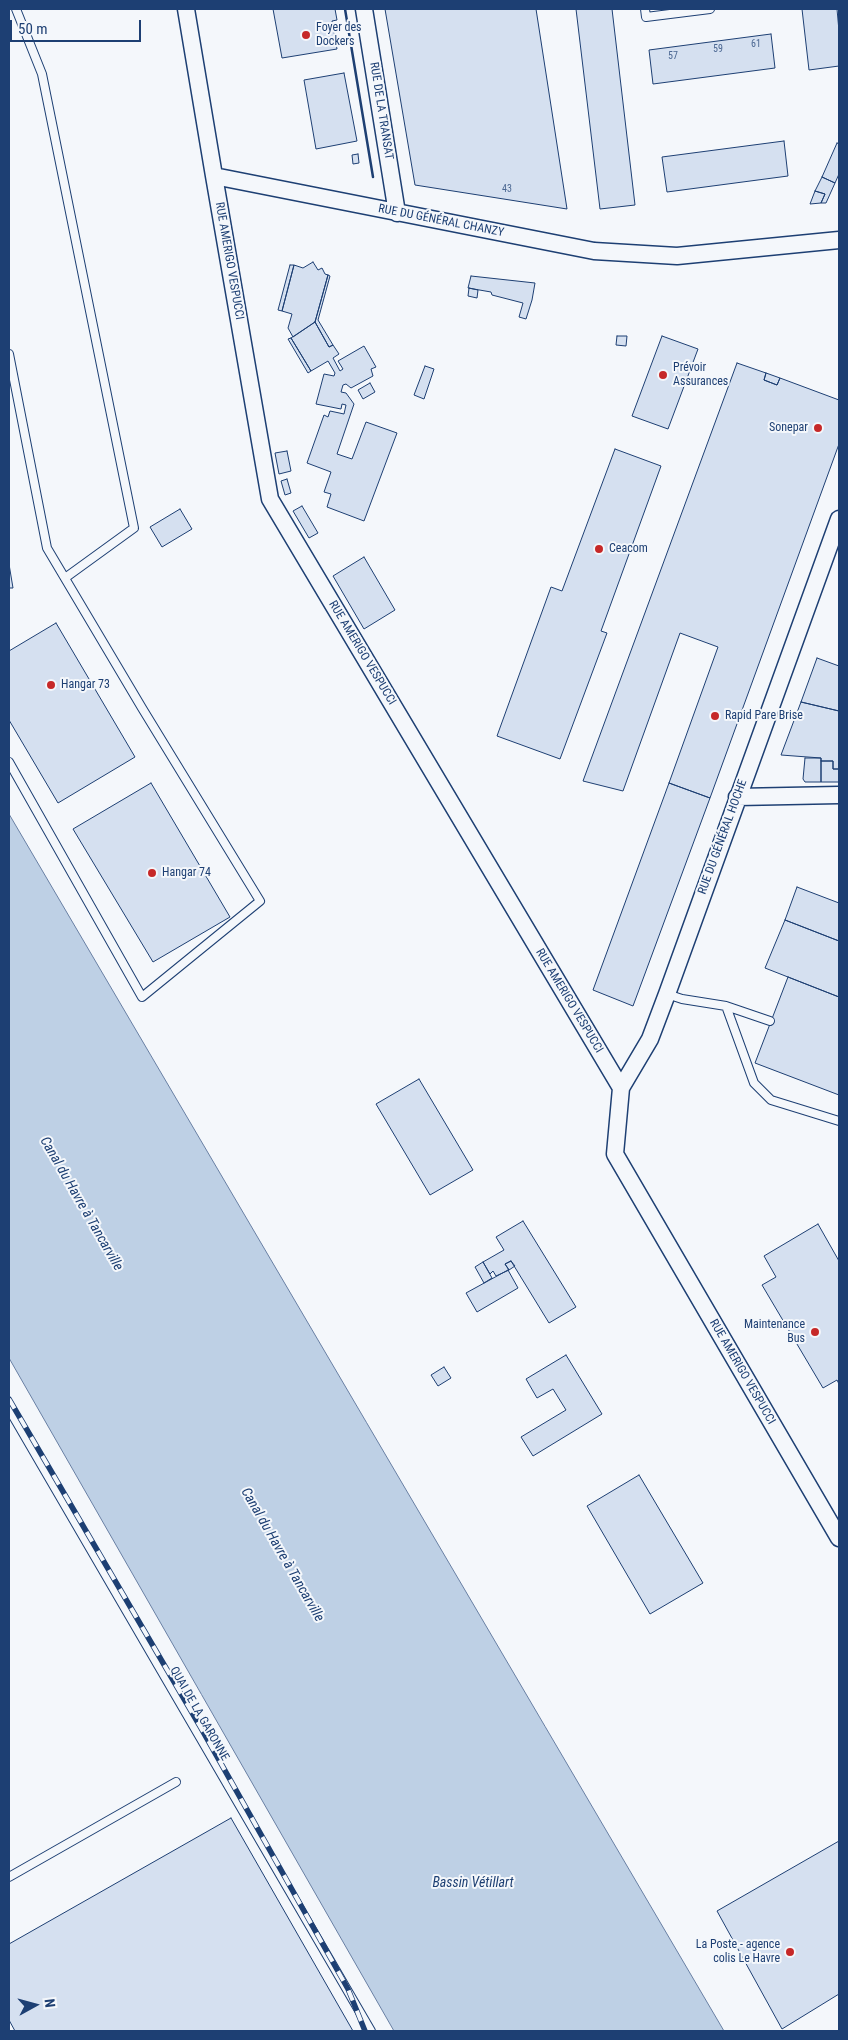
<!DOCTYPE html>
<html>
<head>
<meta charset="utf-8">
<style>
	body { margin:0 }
	#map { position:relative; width:848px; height:2040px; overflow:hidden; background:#f4f7fb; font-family:"Roboto Condensed",sans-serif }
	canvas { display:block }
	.frame { position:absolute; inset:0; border:10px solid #1d3f73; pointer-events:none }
	.north { position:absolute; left:10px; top:1980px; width:50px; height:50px; -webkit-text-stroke:4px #f4f7fb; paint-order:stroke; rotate:83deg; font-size:14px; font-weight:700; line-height:20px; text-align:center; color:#1d3f73 }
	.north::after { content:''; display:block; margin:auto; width:18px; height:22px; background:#1d3f73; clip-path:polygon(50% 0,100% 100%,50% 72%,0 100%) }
	.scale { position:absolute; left:10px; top:20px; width:131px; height:22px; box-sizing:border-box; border:2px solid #1d3f73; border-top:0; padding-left:6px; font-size:15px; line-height:18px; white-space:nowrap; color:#1d3f73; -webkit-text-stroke:4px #f4f7fb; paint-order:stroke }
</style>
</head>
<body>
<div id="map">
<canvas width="848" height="2040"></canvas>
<div class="frame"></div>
<div class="north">N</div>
<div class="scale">50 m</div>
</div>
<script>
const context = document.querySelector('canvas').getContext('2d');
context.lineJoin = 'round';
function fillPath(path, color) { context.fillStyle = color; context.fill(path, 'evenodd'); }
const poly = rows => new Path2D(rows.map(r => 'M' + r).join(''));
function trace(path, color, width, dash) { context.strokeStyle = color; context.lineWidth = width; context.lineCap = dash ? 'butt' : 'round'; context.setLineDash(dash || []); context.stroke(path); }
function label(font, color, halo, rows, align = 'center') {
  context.font = font + ' "Roboto Condensed",sans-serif'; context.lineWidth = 4; context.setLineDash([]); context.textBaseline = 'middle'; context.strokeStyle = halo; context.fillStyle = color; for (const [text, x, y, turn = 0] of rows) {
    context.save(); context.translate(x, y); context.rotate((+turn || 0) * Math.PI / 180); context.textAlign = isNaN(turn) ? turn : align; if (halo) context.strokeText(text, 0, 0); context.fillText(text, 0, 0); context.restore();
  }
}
const water = poly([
	[9,814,724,2031,394,2031,9,1358,9,814]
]);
fillPath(water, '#bed0e5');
trace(water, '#687fa3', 1);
const building = poly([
	[273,9,335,9,337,20,332,21,337,49,282,58,273,9],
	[385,9,536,9,567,209,415,185,385,9],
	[576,9,612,9,635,205,600,209,576,9],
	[802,9,837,9,839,31,839,66,809,70,802,9],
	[771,34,775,68,653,84,649,50,771,34],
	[344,73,357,141,316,149,304,80,344,73],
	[784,141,788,176,667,192,662,157,784,141],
	[837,143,839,144,839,174,835,183,822,177,837,143],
	[358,154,359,163,353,164,352,155,358,154],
	[822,177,835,183,826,203,821,203,825,194,815,191,822,177],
	[815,191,825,194,821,203,810,204,815,191],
	[313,262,318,270,322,268,325,274,328,275,315,322,293,337,288,328,292,314,282,311,294,265,303,268,313,262],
	[290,265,294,265,282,311,278,310,290,265],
	[328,275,330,276,318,320,333,345,329,347,315,322,328,275],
	[471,276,535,283,532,300,526,319,519,317,523,303,492,295,491,292,468,288,471,276],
	[469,288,478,290,477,298,468,296,469,288],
	[315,322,329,347,333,345,339,354,333,358,340,371,343,369,338,361,364,346,376,367,371,369,373,376,351,388,346,384,343,385,341,392,346,393,354,404,337,454,352,459,366,422,397,433,364,521,327,507,331,494,324,492,331,472,307,463,324,415,328,417,330,411,344,414,346,405,342,404,341,409,316,404,324,374,334,376,335,373,328,361,311,371,291,338,315,322],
	[617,336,627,336,626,346,616,345,617,336],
	[662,336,698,349,668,429,632,416,662,336],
	[291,338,311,371,308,373,288,339,291,338],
	[737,363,766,373,764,380,777,385,780,378,839,400,839,444,710,798,669,783,718,647,680,633,623,791,583,781,737,363],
	[425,366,434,369,424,399,414,395,425,366],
	[766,373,780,378,777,385,764,380,766,373],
	[370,383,375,392,363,399,358,390,370,383],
	[615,449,661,466,601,631,607,633,560,759,497,736,551,587,562,591,615,449],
	[287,451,291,471,279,474,275,453,287,451],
	[287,479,291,493,285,495,281,481,287,479],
	[302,506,318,533,309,538,293,511,302,506],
	[180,509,192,529,162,547,150,527,180,509],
	[364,557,395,610,364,629,333,576,364,557],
	[9,564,13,588,9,588,9,564],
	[56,623,135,757,58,803,9,720,9,651,56,623],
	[817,658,839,666,839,711,801,702,817,658],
	[801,702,839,711,839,769,833,769,833,761,821,761,821,758,781,755,801,702],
	[805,758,821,758,821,782,805,782,803,779,805,758],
	[821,761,833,761,833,769,839,769,839,782,821,782,821,761],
	[151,783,230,917,153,962,73,829,151,783],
	[669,783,710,798,633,1006,593,990,669,783],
	[797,887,839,903,839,941,785,920,797,887],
	[785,920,839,941,839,997,765,968,785,920],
	[788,977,839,997,839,1095,755,1063,788,977],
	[419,1079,473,1170,430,1195,376,1104,419,1079],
	[523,1221,576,1307,549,1323,511,1261,505,1264,509,1270,496,1276,493,1271,490,1274,483,1262,504,1250,496,1237,523,1221],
	[818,1224,839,1261,839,1384,837,1380,823,1388,762,1285,776,1277,764,1256,818,1224],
	[511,1261,515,1266,509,1270,505,1264,511,1261],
	[483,1262,492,1278,484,1283,475,1267,483,1262],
	[508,1270,518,1288,477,1312,466,1293,508,1270],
	[566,1355,602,1414,533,1456,521,1437,566,1410,553,1389,537,1398,526,1379,566,1355],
	[444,1367,451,1378,438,1386,431,1375,444,1367],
	[639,1475,703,1583,650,1614,587,1506,639,1475],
	[231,1818,353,2031,15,2031,9,2020,9,1944,231,1818],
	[839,1841,839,1994,782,2029,717,1911,839,1841]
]);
fillPath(building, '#d5e0f0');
trace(building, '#1d3f73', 1);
const service = poly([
	[16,9,42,74,134,528,65,578],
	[645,9,646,17,710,9],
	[9,354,47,548,142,708,260,901,142,997,9,762],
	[667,994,682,999,726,1006,754,1083,771,1100,839,1121],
	[726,1006,770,1021],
	[9,1409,371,2031],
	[9,1877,176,1782]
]);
const minor = poly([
	[186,9,214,176,594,251,677,256,839,240],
	[364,9,397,213],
	[214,176,270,499,621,1088],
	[839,519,667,994,650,1039,621,1088,615,1154,839,1538],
	[737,797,839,795]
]);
trace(service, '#1d3f73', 10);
trace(minor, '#1d3f73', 19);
trace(service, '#f4f7fb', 8);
trace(minor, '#f4f7fb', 16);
const rail = poly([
	[9,1399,201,1728,348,1989,365,2031]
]);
trace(rail, '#1d3f73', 5.5);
trace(rail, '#f4f7fb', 4, [11]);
trace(poly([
	[345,9,373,177]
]), '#1d3f73', 2.5);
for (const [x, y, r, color] of [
	[306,35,5,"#c62828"],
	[663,375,5,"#c62828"],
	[818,428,5,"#c62828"],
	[599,549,5,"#c62828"],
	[51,685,5,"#c62828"],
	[715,716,5,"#c62828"],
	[152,873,5,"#c62828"],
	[815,1332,5,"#c62828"],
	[790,1952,5,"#c62828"]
]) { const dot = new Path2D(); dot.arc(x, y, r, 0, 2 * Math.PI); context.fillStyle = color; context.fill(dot); trace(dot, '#f4f7fb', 2); }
label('10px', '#4b6792', null, [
	["61",756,44],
	["59",718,49],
	["57",673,56],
	["43",507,189]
]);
label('12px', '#1d3f73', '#f4f7fb', [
	["Foyer des",316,28],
	["Dockers",316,42],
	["Prévoir",673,368],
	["Assurances",673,382],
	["Sonepar",808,428,"right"],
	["Ceacom",609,549],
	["Hangar 73",61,685],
	["Rapid Pare Brise",725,716],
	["Hangar 74",162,873],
	["Maintenance",805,1325,"right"],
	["Bus",805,1339,"right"],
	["La Poste - agence",780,1945,"right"],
	["colis Le Havre",780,1959,"right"]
], 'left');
label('12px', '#1d3f73', '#f4f7fb', [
	["RUE DE LA TRANSAT",381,111,81],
	["RUE DU GÉNÉRAL CHANZY",441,221,11],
	["RUE AMERIGO VESPUCCI",229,261,80],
	["RUE AMERIGO VESPUCCI",362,653,59],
	["RUE DU GÉNÉRAL HOCHE",723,837,-70],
	["RUE AMERIGO VESPUCCI",569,1001,59],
	["RUE AMERIGO VESPUCCI",742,1372,60],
	["QUAI DE LA GARONNE",199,1714,60]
]);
label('italic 14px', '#1d3f73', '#f4f7fb', [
	["Canal du Havre à Tancarville",81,1204,60],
	["Canal du Havre à Tancarville",282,1555,60],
	["Bassin Vétillart",473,1883]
]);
</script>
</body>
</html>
